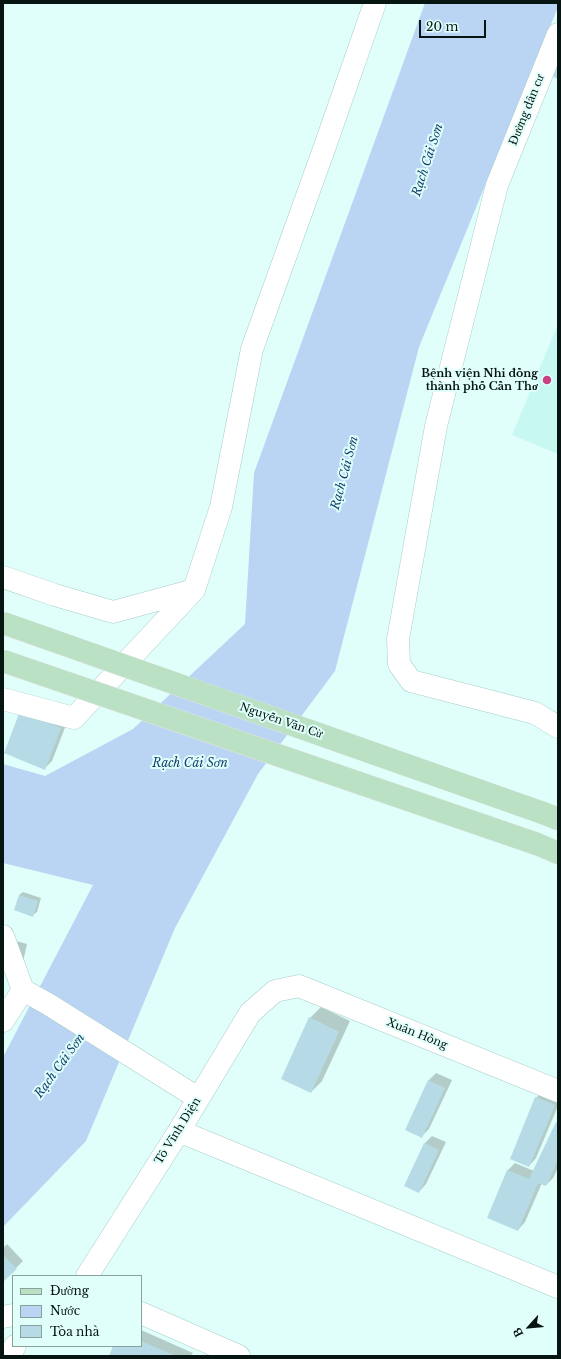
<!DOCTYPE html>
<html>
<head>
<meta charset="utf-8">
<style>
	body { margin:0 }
	#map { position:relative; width:561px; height:1359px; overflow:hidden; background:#e0fffa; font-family:"Libre Baskerville",serif }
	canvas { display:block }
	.frame { position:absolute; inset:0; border:4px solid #061412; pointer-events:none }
	.legend { position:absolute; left:12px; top:1275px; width:130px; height:72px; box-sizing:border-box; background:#e0fffa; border:1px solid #89a19d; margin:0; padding:5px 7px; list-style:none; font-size:12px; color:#061412 }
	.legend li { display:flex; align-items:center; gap:8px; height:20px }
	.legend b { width:20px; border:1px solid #89a19d }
	.north { position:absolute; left:509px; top:1307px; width:40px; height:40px; -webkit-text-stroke:3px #e0fffa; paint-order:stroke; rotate:243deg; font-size:11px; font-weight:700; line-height:16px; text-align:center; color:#061412 }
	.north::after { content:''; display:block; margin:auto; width:14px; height:18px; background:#061412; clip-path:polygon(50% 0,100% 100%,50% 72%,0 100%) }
	.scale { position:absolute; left:419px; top:20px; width:67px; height:18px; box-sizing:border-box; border:2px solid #061412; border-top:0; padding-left:5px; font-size:12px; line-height:14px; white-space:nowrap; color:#061412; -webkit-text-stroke:3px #e0fffa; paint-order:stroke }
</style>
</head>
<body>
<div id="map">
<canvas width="561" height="1359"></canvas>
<div class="frame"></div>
<ul class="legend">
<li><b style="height:5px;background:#bbe1c5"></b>Đường</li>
<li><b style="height:11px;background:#bad4f3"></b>Nước</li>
<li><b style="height:11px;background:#b7dbe6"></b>Tòa nhà</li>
</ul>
<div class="north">B</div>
<div class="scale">20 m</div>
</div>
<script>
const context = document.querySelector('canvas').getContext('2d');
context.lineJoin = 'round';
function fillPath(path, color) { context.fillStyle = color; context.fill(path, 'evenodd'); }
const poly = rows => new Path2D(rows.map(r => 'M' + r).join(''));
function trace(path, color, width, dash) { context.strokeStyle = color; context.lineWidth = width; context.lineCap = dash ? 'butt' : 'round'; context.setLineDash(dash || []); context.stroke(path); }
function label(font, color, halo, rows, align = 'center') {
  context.font = font + ' "Libre Baskerville",serif'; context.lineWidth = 4; context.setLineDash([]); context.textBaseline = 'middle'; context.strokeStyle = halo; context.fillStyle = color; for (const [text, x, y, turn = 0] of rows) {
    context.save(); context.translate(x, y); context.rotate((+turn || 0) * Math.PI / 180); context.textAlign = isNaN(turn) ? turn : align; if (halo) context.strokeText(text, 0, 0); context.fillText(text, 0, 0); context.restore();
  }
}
fillPath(poly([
	[558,324,558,454,512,435]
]), '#c7f9f2');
fillPath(poly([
	[425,3,558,3,558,7,419,347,335,671,258,774,175,928,86,1141,3,1227,3,1057,93,885,3,863,3,764,45,776,133,729,245,624,254,473]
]), '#bad4f3');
fillPath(poly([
	[28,704,68,720,52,761,45,768],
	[23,892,41,898,37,912,33,915,19,895],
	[9,939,27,944,23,962],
	[321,1007,350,1021,322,1081,311,1092,310,1018],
	[436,1073,452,1080,429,1129,421,1137,429,1080],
	[544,1090,558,1096,558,1106,536,1158,529,1166,536,1098],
	[558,1121,558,1168,553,1178,546,1185,542,1183,525,1222,518,1230,488,1217,508,1170,515,1163,534,1171],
	[432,1136,446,1142,426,1184,419,1192,406,1186,425,1143],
	[7,1244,23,1261,3,1281,3,1248],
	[141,1330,193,1353,191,1356,110,1356,114,1346,141,1346]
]), '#0003');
fillPath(poly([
	[558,54,558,79,548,74],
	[20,711,61,728,45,770,4,753],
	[19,895,38,901,33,917,14,910],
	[309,1017,339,1032,311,1093,281,1079],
	[428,1080,445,1088,422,1138,405,1130],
	[535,1097,555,1105,529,1167,510,1159],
	[556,1122,558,1123,558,1160,546,1186,538,1183,518,1231,487,1218,507,1170,529,1179],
	[424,1143,439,1150,419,1193,404,1186],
	[3,1255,17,1269,3,1282],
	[141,1341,145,1343,176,1356,109,1356,113,1346,141,1346]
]), '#b7dbe6');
const minor = poly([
	[558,34,497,185,436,426,398,639,399,664,411,681,535,713,558,727],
	[3,577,55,595,113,612,194,590,221,507,252,349,324,149,375,3],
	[3,699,74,718,194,590],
	[3,936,23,990,3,1021],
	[23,990,48,1004,198,1098],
	[179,1131,558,1287],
	[87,1276,179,1131,250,1013,275,991,299,986,558,1091],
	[141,1313,239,1356],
	[3,1317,13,1315],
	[9,1356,15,1346]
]);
const major = poly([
	[543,813,558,819],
	[537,844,558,853]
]);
trace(minor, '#a7cdc8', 23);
trace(major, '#e1e3e3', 23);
trace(minor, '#fff', 22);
trace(major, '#bbe1c5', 22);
const majorBridge = poly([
	[3,623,543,813],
	[3,661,537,844]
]);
trace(majorBridge, '#e1e3e3', 23, []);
trace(majorBridge, '#bbe1c5', 22);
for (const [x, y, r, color] of [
	[547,380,5,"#c74183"]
]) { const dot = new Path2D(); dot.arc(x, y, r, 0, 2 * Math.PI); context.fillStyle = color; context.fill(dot); trace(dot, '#e0fffa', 1.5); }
label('11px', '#061412', '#e0fffa', [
	["Đường dân cư",527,110,-68],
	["Nguyễn Văn Cừ",281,721,19],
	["Xuân Hồng",417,1034,22],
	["Tô Vĩnh Diện",178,1131,-58]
]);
label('bold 11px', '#061412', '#e0fffa', [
	["Bệnh viện Nhi đồng",538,374],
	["thành phố Cần Thơ",538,387]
], 'right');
label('italic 12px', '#12406f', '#e0fffa', [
	["Rạch Cái Sơn",428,160,-72],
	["Rạch Cái Sơn",345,473,-75],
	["Rạch Cái Sơn",190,764],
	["Rạch Cái Sơn",60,1066,-54]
]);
</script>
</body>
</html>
